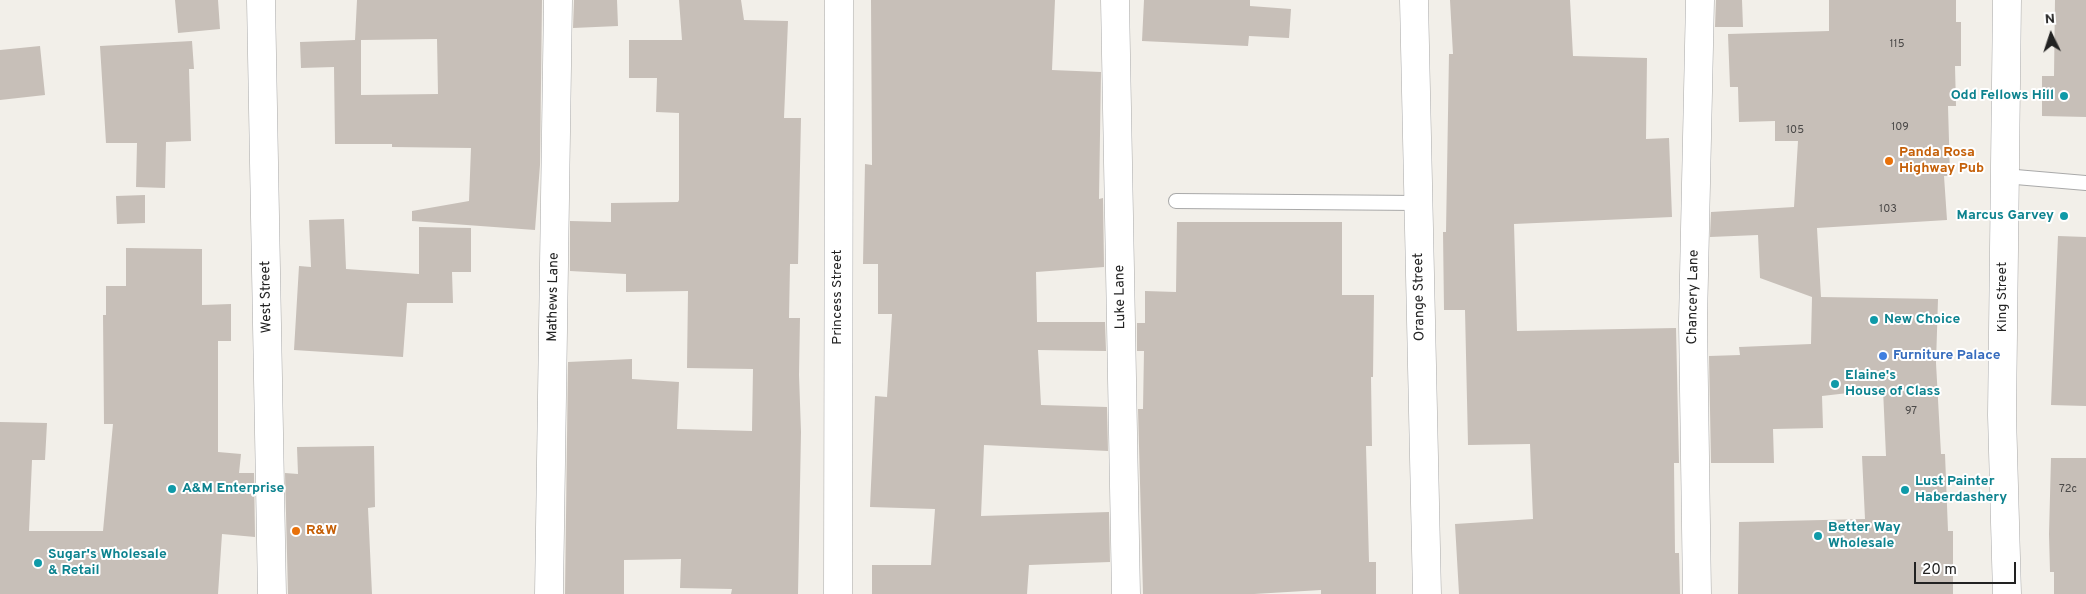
<!DOCTYPE html>
<html>
<head>
<meta charset="utf-8">
<style>
	body { margin:0 }
	#map { position:relative; width:2086px; height:594px; overflow:hidden; background:#f2efe9; font-family:Overpass,sans-serif }
	canvas { display:block }
	.north { position:absolute; left:2026px; top:10px; width:50px; height:50px; -webkit-text-stroke:4px #fff; paint-order:stroke; rotate:356deg; font-size:14px; font-weight:700; line-height:20px; text-align:center; color:#222 }
	.north::after { content:''; display:block; margin:auto; width:18px; height:22px; background:#222; clip-path:polygon(50% 0,100% 100%,50% 72%,0 100%) }
	.scale { position:absolute; left:1914px; top:562px; width:102px; height:22px; box-sizing:border-box; border:2px solid #222; border-top:0; padding-left:6px; font-size:15px; line-height:18px; white-space:nowrap; color:#222; -webkit-text-stroke:4px #fff; paint-order:stroke }
</style>
</head>
<body>
<div id="map">
<canvas width="2086" height="594"></canvas>
<div class="north">N</div>
<div class="scale">20 m</div>
</div>
<script>
const context = document.querySelector('canvas').getContext('2d');
context.lineJoin = 'round';
function fillPath(path, color) { context.fillStyle = color; context.fill(path, 'evenodd'); }
const poly = rows => new Path2D(rows.map(r => 'M' + r).join(''));
function trace(path, color, width, dash) { context.strokeStyle = color; context.lineWidth = width; context.lineCap = dash ? 'butt' : 'round'; context.setLineDash(dash || []); context.stroke(path); }
function label(font, color, halo, rows, align = 'center') {
  context.font = font + ' Overpass,sans-serif'; context.lineWidth = 4; context.setLineDash([]); context.textBaseline = 'middle'; context.strokeStyle = halo; context.fillStyle = color; for (const [text, x, y, turn = 0] of rows) {
    context.save(); context.translate(x, y); context.rotate((+turn || 0) * Math.PI / 180); context.textAlign = isNaN(turn) ? turn : align; if (halo) context.strokeText(text, 0, 0); context.fillText(text, 0, 0); context.restore();
  }
}
fillPath(poly([
	[175,0,218,0,220,29,178,33],
	[357,0,542,0,540,165,535,230,412,221,412,211,469,201,471,148,392,147,392,144,335,144,334,67,301,68,300,42,355,40],
	[437,39,438,94,361,95,361,40],
	[574,0,617,0,618,26,573,28],
	[679,0,741,0,744,20,788,21,784,118,801,118,798,264,790,264,789,318,800,318,799,375,801,432,798,594,731,594,732,589,680,588,681,559,624,560,624,594,565,594,568,362,632,359,632,379,679,382,677,429,752,431,753,369,687,368,688,291,626,292,626,274,570,271,570,221,611,222,611,203,678,202,679,200,679,113,656,112,657,78,629,78,629,40,682,40],
	[871,0,1055,0,1052,70,1101,72,1099,199,1103,198,1104,267,1036,272,1037,322,1105,322,1106,351,1038,350,1041,405,1107,407,1108,451,984,445,981,516,1109,512,1110,562,1029,565,1027,594,872,594,872,565,931,565,935,509,870,507,875,396,887,397,892,314,878,314,878,264,863,264,865,164,872,165],
	[1144,0,1250,0,1250,6,1291,9,1289,38,1249,36,1248,46,1142,41],
	[1450,0,1570,0,1573,56,1647,58,1646,139,1669,138,1672,217,1514,224,1517,331,1676,328,1679,463,1674,463,1675,553,1679,553,1680,594,1459,594,1455,524,1533,519,1530,444,1468,445,1465,310,1444,310,1443,232,1446,232,1449,54,1453,54],
	[1716,0,1742,0,1743,27,1715,27],
	[1829,0,1956,0,1956,22,1961,22,1961,66,1955,66,1956,106,1948,106,1950,176,1944,176,1947,220,1817,228,1821,297,1938,299,1936,363,1941,454,1945,454,1948,531,1953,531,1953,594,1738,594,1739,522,1865,519,1862,456,1886,456,1883,389,1822,396,1823,428,1773,429,1774,463,1711,463,1709,356,1740,355,1739,347,1811,344,1812,297,1760,278,1758,235,1710,237,1711,212,1794,207,1798,141,1775,141,1775,121,1739,122,1738,87,1730,87,1728,34,1829,31],
	[2055,0,2086,0,2086,117,2042,116,2042,76,2054,76],
	[192,41,194,69,189,69,191,141,166,142,165,188,136,187,137,143,106,143,100,46],
	[40,46,45,95,0,100,0,50],
	[145,195,145,223,117,224,116,196],
	[344,219,346,269,419,274,419,227,471,228,471,272,452,272,453,303,407,303,403,357,294,350,299,266,311,267,309,220],
	[1177,222,1342,222,1342,295,1374,295,1373,377,1371,377,1372,446,1366,446,1369,562,1376,562,1376,594,1321,594,1321,590,1254,594,1143,594,1138,409,1143,409,1144,351,1137,351,1137,323,1145,323,1145,291,1176,292],
	[2058,236,2086,237,2086,406,2051,405],
	[126,248,202,249,202,305,231,304,231,341,218,341,218,452,241,454,239,473,254,473,255,537,222,534,218,594,0,594,0,422,47,423,45,460,32,460,29,531,103,531,113,424,104,424,103,315,106,315,106,286,126,286],
	[374,446,375,507,368,508,372,594,288,594,285,473,298,474,297,447],
	[2051,458,2086,458,2086,594,2054,594,2054,572,2050,572,2049,534]
]), '#c7bfb8');
const service = poly([
	[2004,176,2086,183],
	[1176,201,1418,203]
]);
const minor = poly([
	[261,0,272,594],
	[1115,0,1126,594],
	[549,594,558,0],
	[838,594,839,0],
	[1697,594,1693,321,1700,0]
]);
const tertiary = poly([
	[1414,0,1427,594],
	[2007,0,2002,415,2007,594]
]);
trace(service, '#a9a9a9', 16);
trace(minor, '#a9a9a9', 29);
trace(tertiary, '#a9a9a9', 29);
trace(service, '#fff', 14);
trace(minor, '#fff', 28);
trace(tertiary, '#fff', 28);
for (const [x, y, r, color] of [
	[2064,96,5,"#0f9aa8"],
	[1889,161,5,"#e8710a"],
	[2064,216,5,"#0f9aa8"],
	[1874,320,5,"#0f9aa8"],
	[1883,356,5,"#3f7fe0"],
	[1835,384,5,"#0f9aa8"],
	[172,489,5,"#0f9aa8"],
	[1905,490,5,"#0f9aa8"],
	[296,531,5,"#e8710a"],
	[1818,536,5,"#0f9aa8"],
	[38,563,5,"#0f9aa8"]
]) { const dot = new Path2D(); dot.arc(x, y, r, 0, 2 * Math.PI); context.fillStyle = color; context.fill(dot); trace(dot, '#fff', 2); }
label('11px', '#4b4948', null, [
	["115",1897,45],
	["109",1900,128],
	["105",1795,131],
	["103",1888,210],
	["97",1911,412],
	["72c",2068,490]
]);
label('bold 14px', '#0d838f', '#fff', [
	["Odd Fellows Hill",2054,96,"right"],
	["Marcus Garvey",2054,216,"right"],
	["New Choice",1884,320],
	["Elaine's",1845,376],
	["House of Class",1845,392],
	["Lust Painter",1915,482],
	["Haberdashery",1915,498],
	["A&M Enterprise",182,489],
	["Better Way",1828,528],
	["Wholesale",1828,544],
	["Sugar's Wholesale",48,555],
	["& Retail",48,571]
], 'left');
label('bold 14px', '#c56008', '#fff', [
	["Panda Rosa",1899,153],
	["Highway Pub",1899,169],
	["R&W",306,531]
], 'left');
label('14px', '#222', '#fff', [
	["West Street",267,297,-91],
	["Mathews Lane",554,297,-89],
	["Princess Street",838,297,-90],
	["Luke Lane",1121,297,-91],
	["Orange Street",1420,297,-91],
	["Chancery Lane",1694,297,-89],
	["King Street",2003,297,-90]
]);
label('bold 14px', '#366cbe', '#fff', [
	["Furniture Palace",1893,356]
], 'left');
</script>
</body>
</html>
